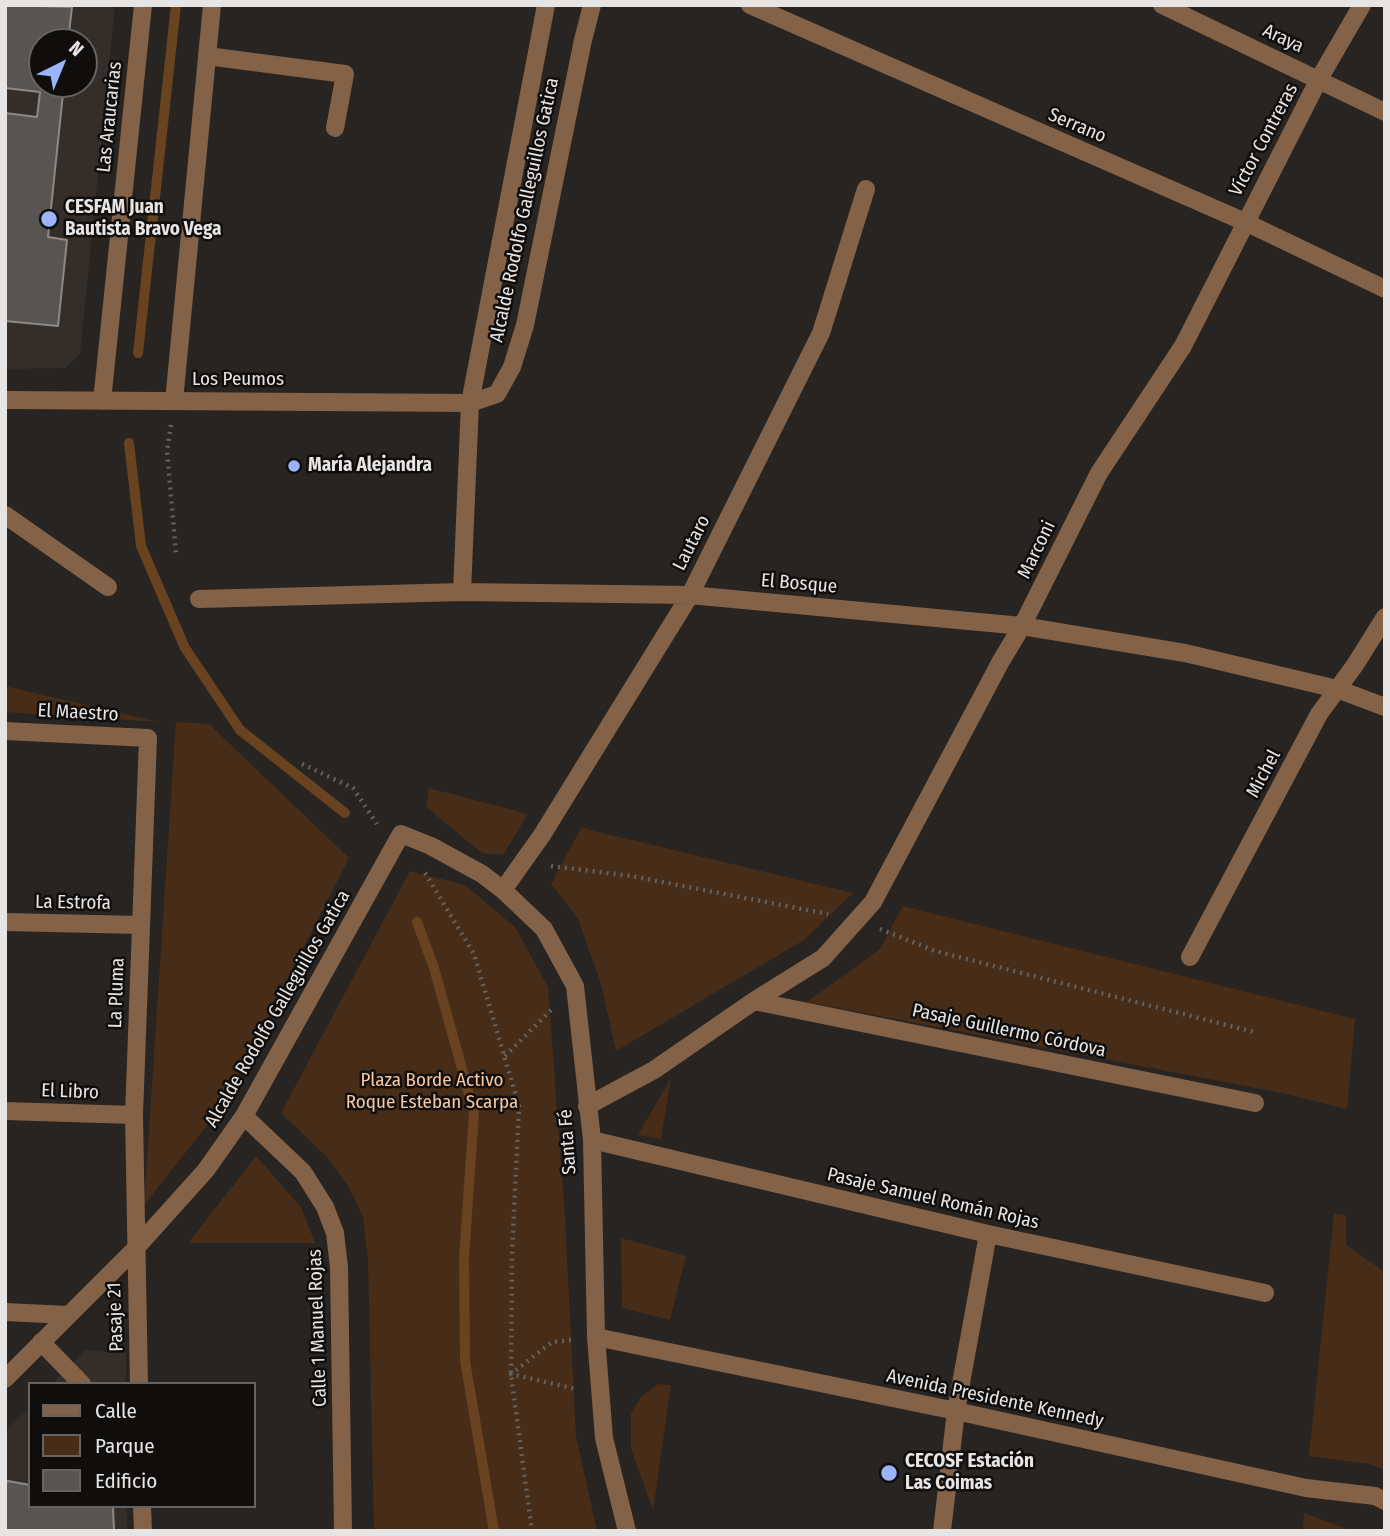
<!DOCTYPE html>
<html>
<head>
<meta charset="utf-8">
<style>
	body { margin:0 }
	#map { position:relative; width:1390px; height:1536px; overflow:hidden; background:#272422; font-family:"Fira Sans Condensed",sans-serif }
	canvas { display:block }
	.frame { position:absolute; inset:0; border:7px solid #e7e5e4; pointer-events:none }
	.legend { position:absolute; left:28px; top:1382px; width:228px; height:126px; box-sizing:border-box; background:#0f0e0d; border:2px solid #656463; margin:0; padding:9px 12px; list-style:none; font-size:21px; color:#e7e5e4 }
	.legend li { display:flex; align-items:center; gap:14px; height:35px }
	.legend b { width:35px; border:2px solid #656463 }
	.north { position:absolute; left:28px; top:28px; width:70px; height:70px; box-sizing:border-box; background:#0f0e0d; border:2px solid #656463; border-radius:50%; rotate:43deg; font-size:19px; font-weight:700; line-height:28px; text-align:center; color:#e7e5e4 }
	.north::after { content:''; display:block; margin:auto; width:24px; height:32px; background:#9cb4fd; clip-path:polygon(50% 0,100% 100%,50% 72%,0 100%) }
</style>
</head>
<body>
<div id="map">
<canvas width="1390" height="1536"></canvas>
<div class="frame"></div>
<ul class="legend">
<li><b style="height:9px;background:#846247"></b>Calle</li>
<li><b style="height:19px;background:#472d17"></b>Parque</li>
<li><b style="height:19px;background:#575451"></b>Edificio</li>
</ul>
<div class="north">N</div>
</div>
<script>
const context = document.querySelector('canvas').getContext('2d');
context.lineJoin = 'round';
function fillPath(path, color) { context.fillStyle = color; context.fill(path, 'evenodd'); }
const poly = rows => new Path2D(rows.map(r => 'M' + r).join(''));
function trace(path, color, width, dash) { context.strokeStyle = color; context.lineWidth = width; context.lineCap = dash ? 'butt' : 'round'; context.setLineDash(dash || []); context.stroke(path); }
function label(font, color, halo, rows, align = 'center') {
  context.font = font + ' "Fira Sans Condensed",sans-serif'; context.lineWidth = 5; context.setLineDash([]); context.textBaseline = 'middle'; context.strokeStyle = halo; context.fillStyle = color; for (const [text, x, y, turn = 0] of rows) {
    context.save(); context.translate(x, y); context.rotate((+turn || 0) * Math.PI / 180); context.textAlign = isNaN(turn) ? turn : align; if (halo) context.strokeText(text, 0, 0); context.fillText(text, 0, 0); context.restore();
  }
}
fillPath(poly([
	[5,5,115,5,80,354,65,368,5,369],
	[42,42,84,42,84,84,42,84],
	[85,1350,126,1353,126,1384,52,1384],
	[30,1407,30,1506,127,1506,127,1531,5,1531,5,1432]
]), '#352d27');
fillPath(poly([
	[5,686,159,722,5,712],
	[176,722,209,724,349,858,224,1104,144,1205],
	[429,788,528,814,503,855,482,853,426,807],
	[581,828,582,828,853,893,804,940,616,1051,601,984,578,919,551,884],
	[410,871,465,885,515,927,548,987,565,1218,576,1436,597,1531,374,1531,368,1258,363,1217,348,1186,328,1158,281,1113],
	[903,906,1355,1019,1347,1109,1282,1093,807,1002,880,949],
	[671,1078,661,1139,638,1135],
	[256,1156,301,1207,315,1243,188,1243],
	[1334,1214,1346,1215,1346,1245,1385,1272,1385,1470,1369,1464,1309,1456],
	[621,1238,686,1256,670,1320,622,1308],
	[658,1384,671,1385,653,1510,631,1449,631,1413,641,1397],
	[1304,1513,1353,1531,1303,1531]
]), '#472d17');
trace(poly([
	[138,353,176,5],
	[129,443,141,546,185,648,240,730,345,813],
	[417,922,434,968,474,1112,464,1258,465,1361,494,1531]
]), '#694220', 10);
const building = poly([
	[5,5,72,7,68,42,42,42,42,84,64,84,48,237,67,240,58,326,5,321,5,113,37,117,40,92,5,88,5,5],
	[8,1481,30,1485,30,1506,113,1506,114,1531,5,1531,5,1484,8,1481]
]);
fillPath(building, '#575451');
trace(building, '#8c8986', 2);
trace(poly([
	[171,425,167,451,176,553],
	[302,764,353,788,377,824],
	[551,866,631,876,828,914],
	[425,873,474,954,519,1106,512,1255,511,1374,532,1531],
	[880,929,935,951,1254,1032],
	[505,1056,553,1008],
	[571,1340,552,1342,511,1374,576,1389]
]), '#64615f', 4.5, [2, 5]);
trace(poly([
	[750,5,1245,222,1385,289],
	[1162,5,1385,112],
	[207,56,345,74,335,128],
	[5,400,470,403,497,394,512,367,525,325,583,40,592,5],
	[102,401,143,5],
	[174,401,212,5],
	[5,515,108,587],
	[462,592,470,403,546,5],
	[199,599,462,592,690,595,1022,626,1185,653,1337,689,1385,707],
	[5,731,148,738,134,1115,139,1384],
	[503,890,542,835,690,595,821,333,866,189],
	[5,922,140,925],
	[1190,957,1319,714,1355,665,1385,617],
	[754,1001,1255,1103],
	[587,1106,654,1070,754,1001,823,958,873,902,1001,661,1022,626,1099,473,1183,346,1319,79,1362,5],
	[5,1111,134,1115],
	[244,1116,303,1172,325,1207,335,1233,339,1267,343,1531],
	[592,1140,988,1234,1265,1293],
	[5,1312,68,1315],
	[596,1337,956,1411,1306,1488,1375,1496,1385,1501],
	[41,1342,82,1384],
	[5,1379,135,1249,206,1170,244,1116,401,834,431,846,482,874,503,890,544,929,575,986,592,1140,596,1337,604,1438,627,1531],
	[142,1506,143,1531],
	[942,1531,956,1411,988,1234]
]), '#846247', 18);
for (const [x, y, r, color] of [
	[49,219,9,"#9cb4fd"],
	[294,466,7,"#9cb4fd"],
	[889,1473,9,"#9cb4fd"]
]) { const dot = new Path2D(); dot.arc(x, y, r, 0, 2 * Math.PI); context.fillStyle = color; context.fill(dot); trace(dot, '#0f0e0d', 2.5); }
label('19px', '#e7e5e4', '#0f0e0d', [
	["Araya",1283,39,25],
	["Las Araucarias",110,117,-84],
	["Serrano",1077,126,23],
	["Víctor Contreras",1264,140,-62],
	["Alcalde Rodolfo Galleguillos Gatica",525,210,-78],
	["Los Peumos",238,380],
	["Lautaro",692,543,-63],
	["Marconi",1037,550,-64],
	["El Bosque",799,584,5],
	["El Maestro",78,713,3],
	["Michel",1264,774,-62],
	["La Estrofa",73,903,1],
	["La Pluma",117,993,-88],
	["Alcalde Rodolfo Galleguillos Gatica",278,1009,-60],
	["Pasaje Guillermo Córdova",1009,1031,12],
	["El Libro",70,1092,2],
	["Santa Fé",568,1142,-94],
	["Pasaje Samuel Román Rojas",933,1199,13],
	["Pasaje 21",116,1317,-92],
	["Calle 1 Manuel Rojas",318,1328,-92],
	["Avenida Presidente Kennedy",995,1399,12]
]);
label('bold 19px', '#e7e5e4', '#0f0e0d', [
	["CESFAM Juan",65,208],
	["Bautista Bravo Vega",65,230],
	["María Alejandra",308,466],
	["CECOSF Estación",905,1462],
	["Las Coimas",905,1484]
], 'left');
label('19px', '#fac69b', '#0f0e0d', [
	["Plaza Borde Activo",432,1081],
	["Roque Esteban Scarpa",432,1103]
]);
</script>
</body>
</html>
